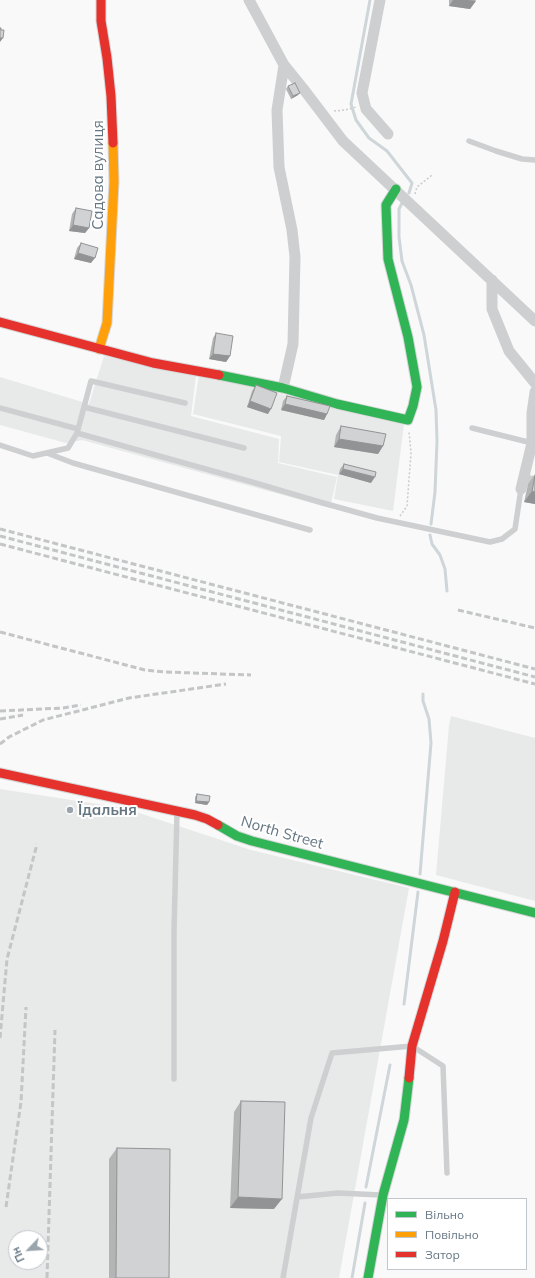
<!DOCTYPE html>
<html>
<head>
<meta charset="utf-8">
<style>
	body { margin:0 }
	#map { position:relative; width:535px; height:1278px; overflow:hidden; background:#f9f9f9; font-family:Mulish,sans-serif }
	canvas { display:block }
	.legend { position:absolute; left:387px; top:1198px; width:140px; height:72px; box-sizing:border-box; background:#fff; border:1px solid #c1c8cd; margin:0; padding:5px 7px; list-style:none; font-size:12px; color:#657683 }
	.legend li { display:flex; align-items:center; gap:8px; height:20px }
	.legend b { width:20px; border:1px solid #c1c8cd }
	.north { position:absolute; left:8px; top:1230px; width:40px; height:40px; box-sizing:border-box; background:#fff; border:1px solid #c1c8cd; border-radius:50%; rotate:245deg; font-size:11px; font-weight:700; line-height:16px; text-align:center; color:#657683 }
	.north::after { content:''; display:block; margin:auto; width:14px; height:18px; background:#99a4ac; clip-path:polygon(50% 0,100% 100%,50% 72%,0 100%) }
</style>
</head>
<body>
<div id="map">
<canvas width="535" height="1278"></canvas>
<ul class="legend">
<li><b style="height:5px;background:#30b455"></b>Вільно</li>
<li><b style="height:5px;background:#ff9f0a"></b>Повільно</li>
<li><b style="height:5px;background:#e5322d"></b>Затор</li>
</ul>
<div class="north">Пн</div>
</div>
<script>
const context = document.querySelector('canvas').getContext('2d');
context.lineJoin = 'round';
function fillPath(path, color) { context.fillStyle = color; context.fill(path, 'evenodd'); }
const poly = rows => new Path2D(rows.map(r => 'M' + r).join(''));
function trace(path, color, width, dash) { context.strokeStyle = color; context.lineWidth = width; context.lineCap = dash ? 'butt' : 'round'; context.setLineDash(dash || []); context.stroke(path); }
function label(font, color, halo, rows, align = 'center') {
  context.font = font + ' Mulish,sans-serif'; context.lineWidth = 4; context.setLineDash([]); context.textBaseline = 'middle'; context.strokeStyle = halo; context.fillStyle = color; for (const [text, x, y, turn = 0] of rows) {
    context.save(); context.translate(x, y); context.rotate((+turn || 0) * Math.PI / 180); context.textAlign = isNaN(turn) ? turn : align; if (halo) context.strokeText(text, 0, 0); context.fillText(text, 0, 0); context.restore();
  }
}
fillPath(poly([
	[104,356,196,376,191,416,279,439,278,463,337,477,330,508,82,440,66,443,0,425,0,377,89,404],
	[199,374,404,424,393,511,334,499,338,475,279,462,281,436,193,414],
	[451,716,535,738,535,901,436,875,449,725],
	[0,789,124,808,251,850,409,888,339,1278,0,1278],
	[16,1238,40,1238,40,1262,16,1262]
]), '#e8e9e9');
trace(poly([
	[370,0,351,104,356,120,369,138,387,151,412,183,409,193],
	[402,203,399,209,399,237,402,261,411,285,424,335,436,410,437,441,435,492,431,524],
	[430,535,432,544,440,555,445,569,447,591],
	[420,874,431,743,429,719,423,701,423,694],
	[404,1004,418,892],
	[366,1187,390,1065],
	[352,1278,365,1203]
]), '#ced6d9', 3);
const fast = poly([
	[219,375,283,388,337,404,408,420,413,406,417,387,408,337,388,259,386,205,396,189],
	[218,825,237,836,252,841,535,913],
	[368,1278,383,1195,404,1120,409,1078]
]);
const slow = poly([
	[99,349,107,323,114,182,113,143]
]);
const jam = poly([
	[101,0,101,21,107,58,111,96,113,143],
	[0,322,153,363,219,375],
	[0,773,195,815,207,819,218,825],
	[409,1078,412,1046,443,941,455,892]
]);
trace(fast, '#d5d6d7', 11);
trace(slow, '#d5d6d7', 11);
trace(jam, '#d5d6d7', 11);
trace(poly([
	[334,111,345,110,356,107],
	[415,194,417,187,432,175],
	[400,516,407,506,411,453,409,432]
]), '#cbcccd', 1.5, [2, 2]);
trace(poly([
	[469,141,496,151,522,159,535,160],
	[84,407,244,448],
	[0,408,78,429],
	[472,428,532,443],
	[77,433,91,381,185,403],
	[0,445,33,456,68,448,77,433,252,482,323,503,377,518,490,542,502,539,515,529,521,489,530,478,535,479],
	[47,453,73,463,310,530],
	[174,1079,174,931,177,812],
	[297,1197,338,1193,381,1195],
	[283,1278,311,1118,332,1053,412,1046,443,1066,447,1173]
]), '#cecfd0', 5.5);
trace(poly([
	[249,0,284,65,305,91,343,141,535,321],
	[380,0,362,93,366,109,388,134],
	[492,280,492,309,509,351,535,383],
	[283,388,293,344,295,257,292,230,279,167,277,110,284,65],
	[521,489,532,443,532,413,535,392]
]), '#cecfd0', 11);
trace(fast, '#30b455', 9);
trace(slow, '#ff9f0a', 9);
trace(jam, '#e5322d', 9);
trace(poly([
	[0,529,535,669],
	[0,536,535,677],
	[0,544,535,684],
	[458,610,535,628],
	[0,632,145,670,165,672,251,675],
	[0,711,63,708,81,705],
	[0,719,23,715],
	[0,744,9,737,43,720,129,698,226,684],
	[0,1038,7,959,37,844],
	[6,1207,21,1102,26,1007],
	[47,1278,55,1030]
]), '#c3c5c6', 3, [6, 3]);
fillPath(poly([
	[449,0,476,0,470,9,449,6],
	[288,86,298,95,291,99,286,89],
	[76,208,89,228,85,233,69,231,72,214],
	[81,243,91,263,74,259,77,248],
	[216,333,230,356,226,362,209,359,213,338],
	[256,385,268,414,247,407,252,391],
	[287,396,327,414,324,420,281,410,283,401],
	[341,426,383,446,378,454,334,447,336,435],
	[344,464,371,483,339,474,340,469],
	[535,474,535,504,524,502,528,484],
	[197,794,209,802,207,805,195,803,195,797],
	[241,1101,274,1209,230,1208,234,1112],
	[117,1148,169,1278,109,1278,109,1159]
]), '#b3b5b5');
fillPath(poly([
	[453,0,468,0,476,1,470,9,449,6],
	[0,38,3,38,0,42],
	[300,93,298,95,291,99,293,96],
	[73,225,89,228,85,233,69,231],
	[78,253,95,258,91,263,74,259],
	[213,354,230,356,226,362,209,359],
	[250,401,271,409,268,414,247,407],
	[285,404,327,414,324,420,281,410],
	[339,439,383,446,378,454,334,447],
	[343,469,375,477,371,483,339,474],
	[532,491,535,492,535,504,524,502],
	[196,801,209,802,207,805,195,803],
	[238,1197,282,1199,274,1209,230,1208]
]), '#929394');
const building = poly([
	[0,28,1,28,1,30,4,30,3,38,0,38,0,28],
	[295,83,300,93,293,96,288,86,295,83],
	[76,208,92,211,89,228,73,225,76,208],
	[81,243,98,248,95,258,78,253,81,243],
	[216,333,233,336,230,356,213,354,216,333],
	[256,385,277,393,271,409,250,401,256,385],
	[287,396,330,406,327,414,285,404,287,396],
	[341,426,386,434,383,446,339,439,341,426],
	[344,464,376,472,375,477,343,469,344,464],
	[535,476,535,492,532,491,535,476],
	[197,794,210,796,209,802,196,801,197,794],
	[241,1101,285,1102,282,1199,238,1197,241,1101],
	[117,1148,170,1149,169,1278,116,1278,117,1148]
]);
fillPath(building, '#d0d2d3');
trace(building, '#929394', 1);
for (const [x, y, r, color] of [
	[70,810,4,"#99a4ac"]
]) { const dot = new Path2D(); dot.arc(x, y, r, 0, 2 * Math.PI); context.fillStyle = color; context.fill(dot); trace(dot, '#fff', 1.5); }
label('15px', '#657683', '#fff', [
	["Садова вулиця",98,175,-90],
	["North Street",282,833,16]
]);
label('bold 15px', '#657683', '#fff', [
	["Їдальня",78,810]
], 'left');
</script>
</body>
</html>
